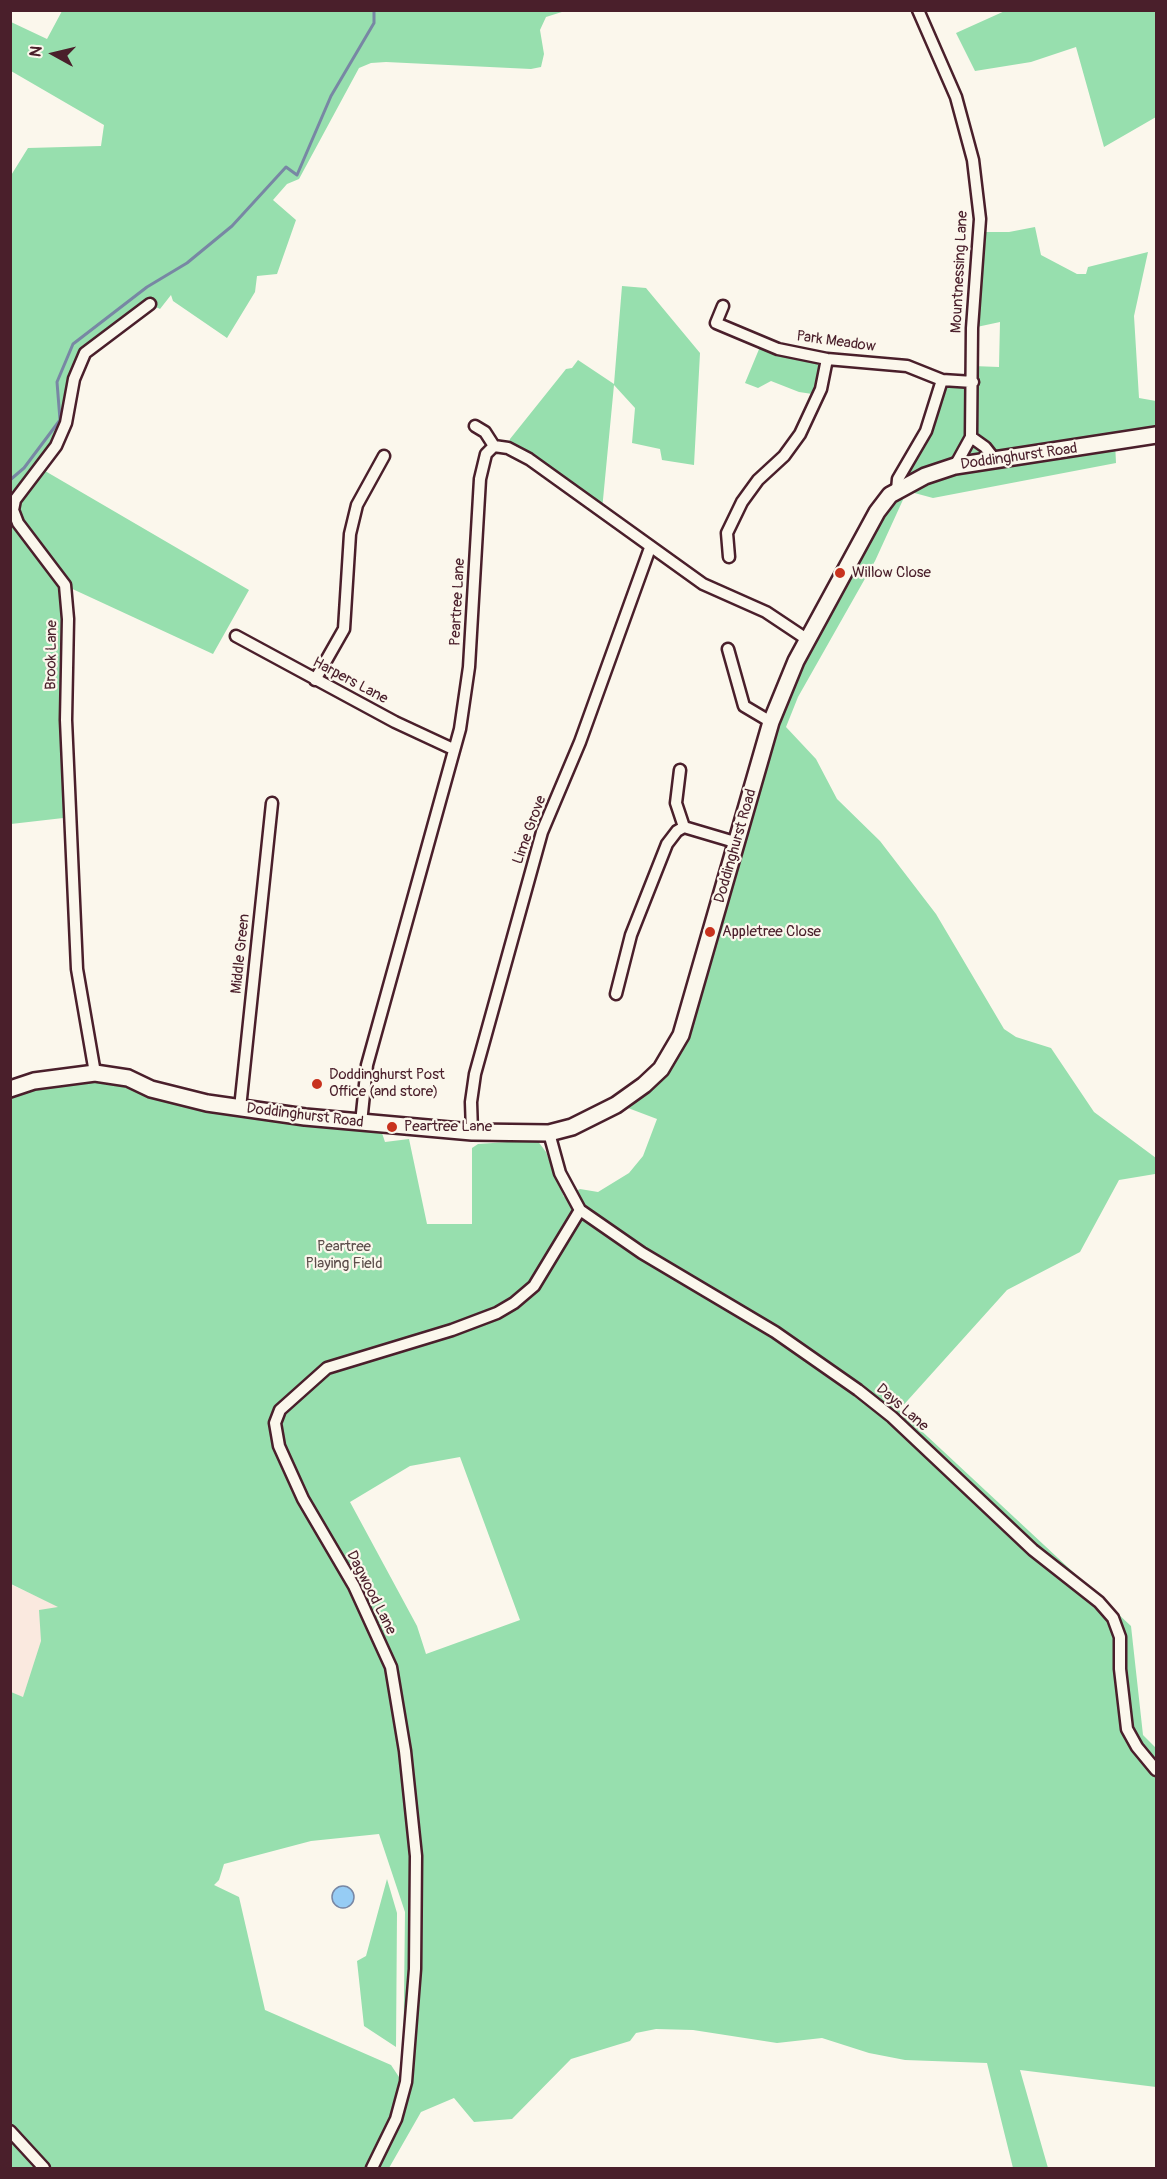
<!DOCTYPE html>
<html>
<head>
<meta charset="utf-8">
<style>
	body { margin:0 }
	#map { position:relative; width:1167px; height:2179px; overflow:hidden; background:#fbf7ec; font-family:Pangolin,sans-serif }
	canvas { display:block }
	.frame { position:absolute; inset:0; border:12px solid #4a1f2b; pointer-events:none }
	.north { position:absolute; left:24px; top:24px; width:60px; height:60px; -webkit-text-stroke:4px #fbf7ec; paint-order:stroke; rotate:278deg; font-size:16px; font-weight:700; line-height:24px; text-align:center; color:#4a1f2b }
	.north::after { content:''; display:block; margin:auto; width:21px; height:27px; background:#4a1f2b; clip-path:polygon(50% 0,100% 100%,50% 72%,0 100%) }
</style>
</head>
<body>
<div id="map">
<canvas width="1167" height="2179"></canvas>
<div class="frame"></div>
<div class="north">N</div>
</div>
<script>
const context = document.querySelector('canvas').getContext('2d');
context.lineJoin = 'round';
function fillPath(path, color) { context.fillStyle = color; context.fill(path, 'evenodd'); }
const poly = rows => new Path2D(rows.map(r => 'M' + r).join(''));
function trace(path, color, width, dash) { context.strokeStyle = color; context.lineWidth = width; context.lineCap = dash ? 'butt' : 'round'; context.setLineDash(dash || []); context.stroke(path); }
function label(font, color, halo, rows, align = 'center') {
  context.font = font + ' Pangolin,sans-serif'; context.lineWidth = 4.5; context.setLineDash([]); context.textBaseline = 'middle'; context.strokeStyle = halo; context.fillStyle = color; for (const [text, x, y, turn = 0] of rows) {
    context.save(); context.translate(x, y); context.rotate((+turn || 0) * Math.PI / 180); context.textAlign = isNaN(turn) ? turn : align; if (halo) context.strokeText(text, 0, 0); context.fillText(text, 0, 0); context.restore();
  }
}
fillPath(poly([
	[10,1584,60,1607,32,1701,11,1696]
]), '#fae9df');
fillPath(poly([
	[1007,10,1156,11,1156,117,1104,147,1076,47,1031,62,975,71,956,33],
	[62,11,565,11,546,17,540,30,544,54,541,67,531,69,386,62,371,63,359,68,299,179,287,184,273,200,296,220,277,274,257,276,255,292,227,338,173,301,171,295,160,309,150,304,85,353,66,423,40,468,249,590,213,654,66,586,72,817,11,824,10,177,28,148,101,146,104,125,11,71,11,22,47,39],
	[1035,227,1041,255,1077,274,1086,274,1088,267,1148,252,1134,316,1139,398,1156,401,1156,435,1115,442,1116,463,933,498,907,491,875,561,798,697,786,727,816,759,837,799,880,841,936,914,1004,1029,1016,1037,1051,1048,1094,1112,1156,1158,1155,1174,1119,1180,1080,1252,1007,1290,899,1410,1131,1626,1143,1735,1156,1748,1156,2087,1020,2070,1048,2168,1013,2168,987,2063,905,2060,869,2053,822,2038,777,2043,693,2030,656,2029,636,2033,630,2041,571,2059,512,2119,474,2122,454,2098,421,2112,389,2168,11,2168,11,1692,23,1697,41,1641,39,1610,58,1607,11,1584,11,1089,95,1073,225,1114,381,1130,385,1142,409,1139,427,1224,472,1224,472,1148,478,1144,537,1140,546,1152,564,1197,580,1189,598,1192,629,1173,643,1156,657,1119,628,1108,624,1099,672,1053,771,722,926,431,942,380,972,382,973,366,999,367,1000,322,972,328,979,232,1009,232],
	[460,1457,520,1620,426,1654,417,1626,350,1502,410,1466],
	[379,1834,405,1912,403,2083,391,2065,265,2010,239,1897,214,1885,219,1880,224,1864,311,1841],
	[622,286,646,288,700,353,694,465,662,460,660,449,632,443,635,408,614,385,602,510,508,448,510,439,566,369,572,368,578,360,614,384],
	[762,342,827,359,819,395,799,392,771,381,758,388,745,383],
	[387,1879,397,1913,396,2047,364,2026,357,1961,366,1956]
]), '#97dfae');
const water = poly([
	'332 1897a11 11 0 1 1 22 0a11 11 0 1 1-22 0Z'
]);
fillPath(water, '#96ccf4');
trace(water, '#7887a4', 1.5);
trace(poly([
	[10,480,24,468,60,420,57,382,73,344,147,287,187,263,232,226,286,167,297,175,331,96,374,23,374,10]
]), '#7887a4', 3);
const street = poly([
	[918,10,956,97,973,160,980,219,972,328,971,437,955,466],
	[723,306,716,323,778,349,827,359,907,366,942,380,973,382],
	[475,426,485,432,494,446],
	[971,437,985,447,996,461],
	[897,490,898,479,926,431,942,380],
	[729,557,727,533,742,502,758,480,784,456,800,434,821,389,827,359],
	[236,636,395,722,453,749],
	[728,649,744,706,771,722],
	[315,680,344,629,350,534,357,505,384,456],
	[680,770,676,803,684,827],
	[616,994,631,935,667,844,677,831,684,827,738,843],
	[95,1073,77,969,66,720,68,619,65,585,18,523,13,510,15,500,56,446,66,423,74,379,85,353,150,304],
	[240,1108,272,803],
	[361,1123,367,1065,460,729,469,667,480,479,486,454,494,446,508,448,529,459,703,584,766,612,808,640],
	[472,1132,471,1102,475,1074,542,832,580,742,650,548],
	[549,1133,560,1173,580,1210,642,1253,775,1332,858,1390,892,1417,1033,1550,1099,1602,1113,1618,1120,1637,1120,1669,1127,1729,1137,1747,1156,1770],
	[10,2131,44,2168],
	[372,2168,396,2119,406,2082,415,1969,416,1856,405,1751,391,1667,354,1586,303,1499,279,1446,275,1423,280,1410,327,1368,452,1330,497,1313,514,1303,534,1286,580,1210]
]);
const secondary = poly([
	[10,1089,34,1081,95,1073,128,1078,151,1089,207,1103,305,1117,472,1132,549,1133,572,1127,616,1105,644,1085,661,1069,681,1035,771,722,796,661,877,512,890,495,925,476,955,466,1156,435]
]);
trace(street, '#4a1f2b', 15);
trace(secondary, '#4a1f2b', 20);
trace(street, '#fbf7ec', 10);
trace(secondary, '#fbf7ec', 15);
for (const [x, y, r, color] of [
	[840,573,6,"#c8321e"],
	[710,932,6,"#c8321e"],
	[317,1084,6,"#c8321e"],
	[392,1127,6,"#c8321e"]
]) { const dot = new Path2D(); dot.arc(x, y, r, 0, 2 * Math.PI); context.fillStyle = color; context.fill(dot); trace(dot, '#fbf7ec', 2); }
label('15px', '#4a1f2b', '#fbf7ec', [
	["Mountnessing Lane",960,272,-87],
	["Park Meadow",836,342,8],
	["Doddinghurst Road",1019,457,-8],
	["Peartree Lane",458,602,-87],
	["Brook Lane",52,655,-89],
	["Harpers Lane",350,681,28],
	["Lime Grove",530,830,-70],
	["Doddinghurst Road",736,846,-74],
	["Middle Green",241,954,-84],
	["Doddinghurst Road",305,1116,7],
	["Days Lane",902,1408,41],
	["Dagwood Lane",371,1593,63]
]);
label('15px', '#4a1f2b', '#fbf7ec', [
	["Willow Close",852,573],
	["Appletree Close",722,932],
	["Doddinghurst Post",329,1075],
	["Office (and store)",329,1092],
	["Peartree Lane",404,1127]
], 'left');
label('15px', '#5d4f4c', '#fbf7ec', [
	["Peartree",344,1247],
	["Playing Field",344,1264]
]);
</script>
</body>
</html>
